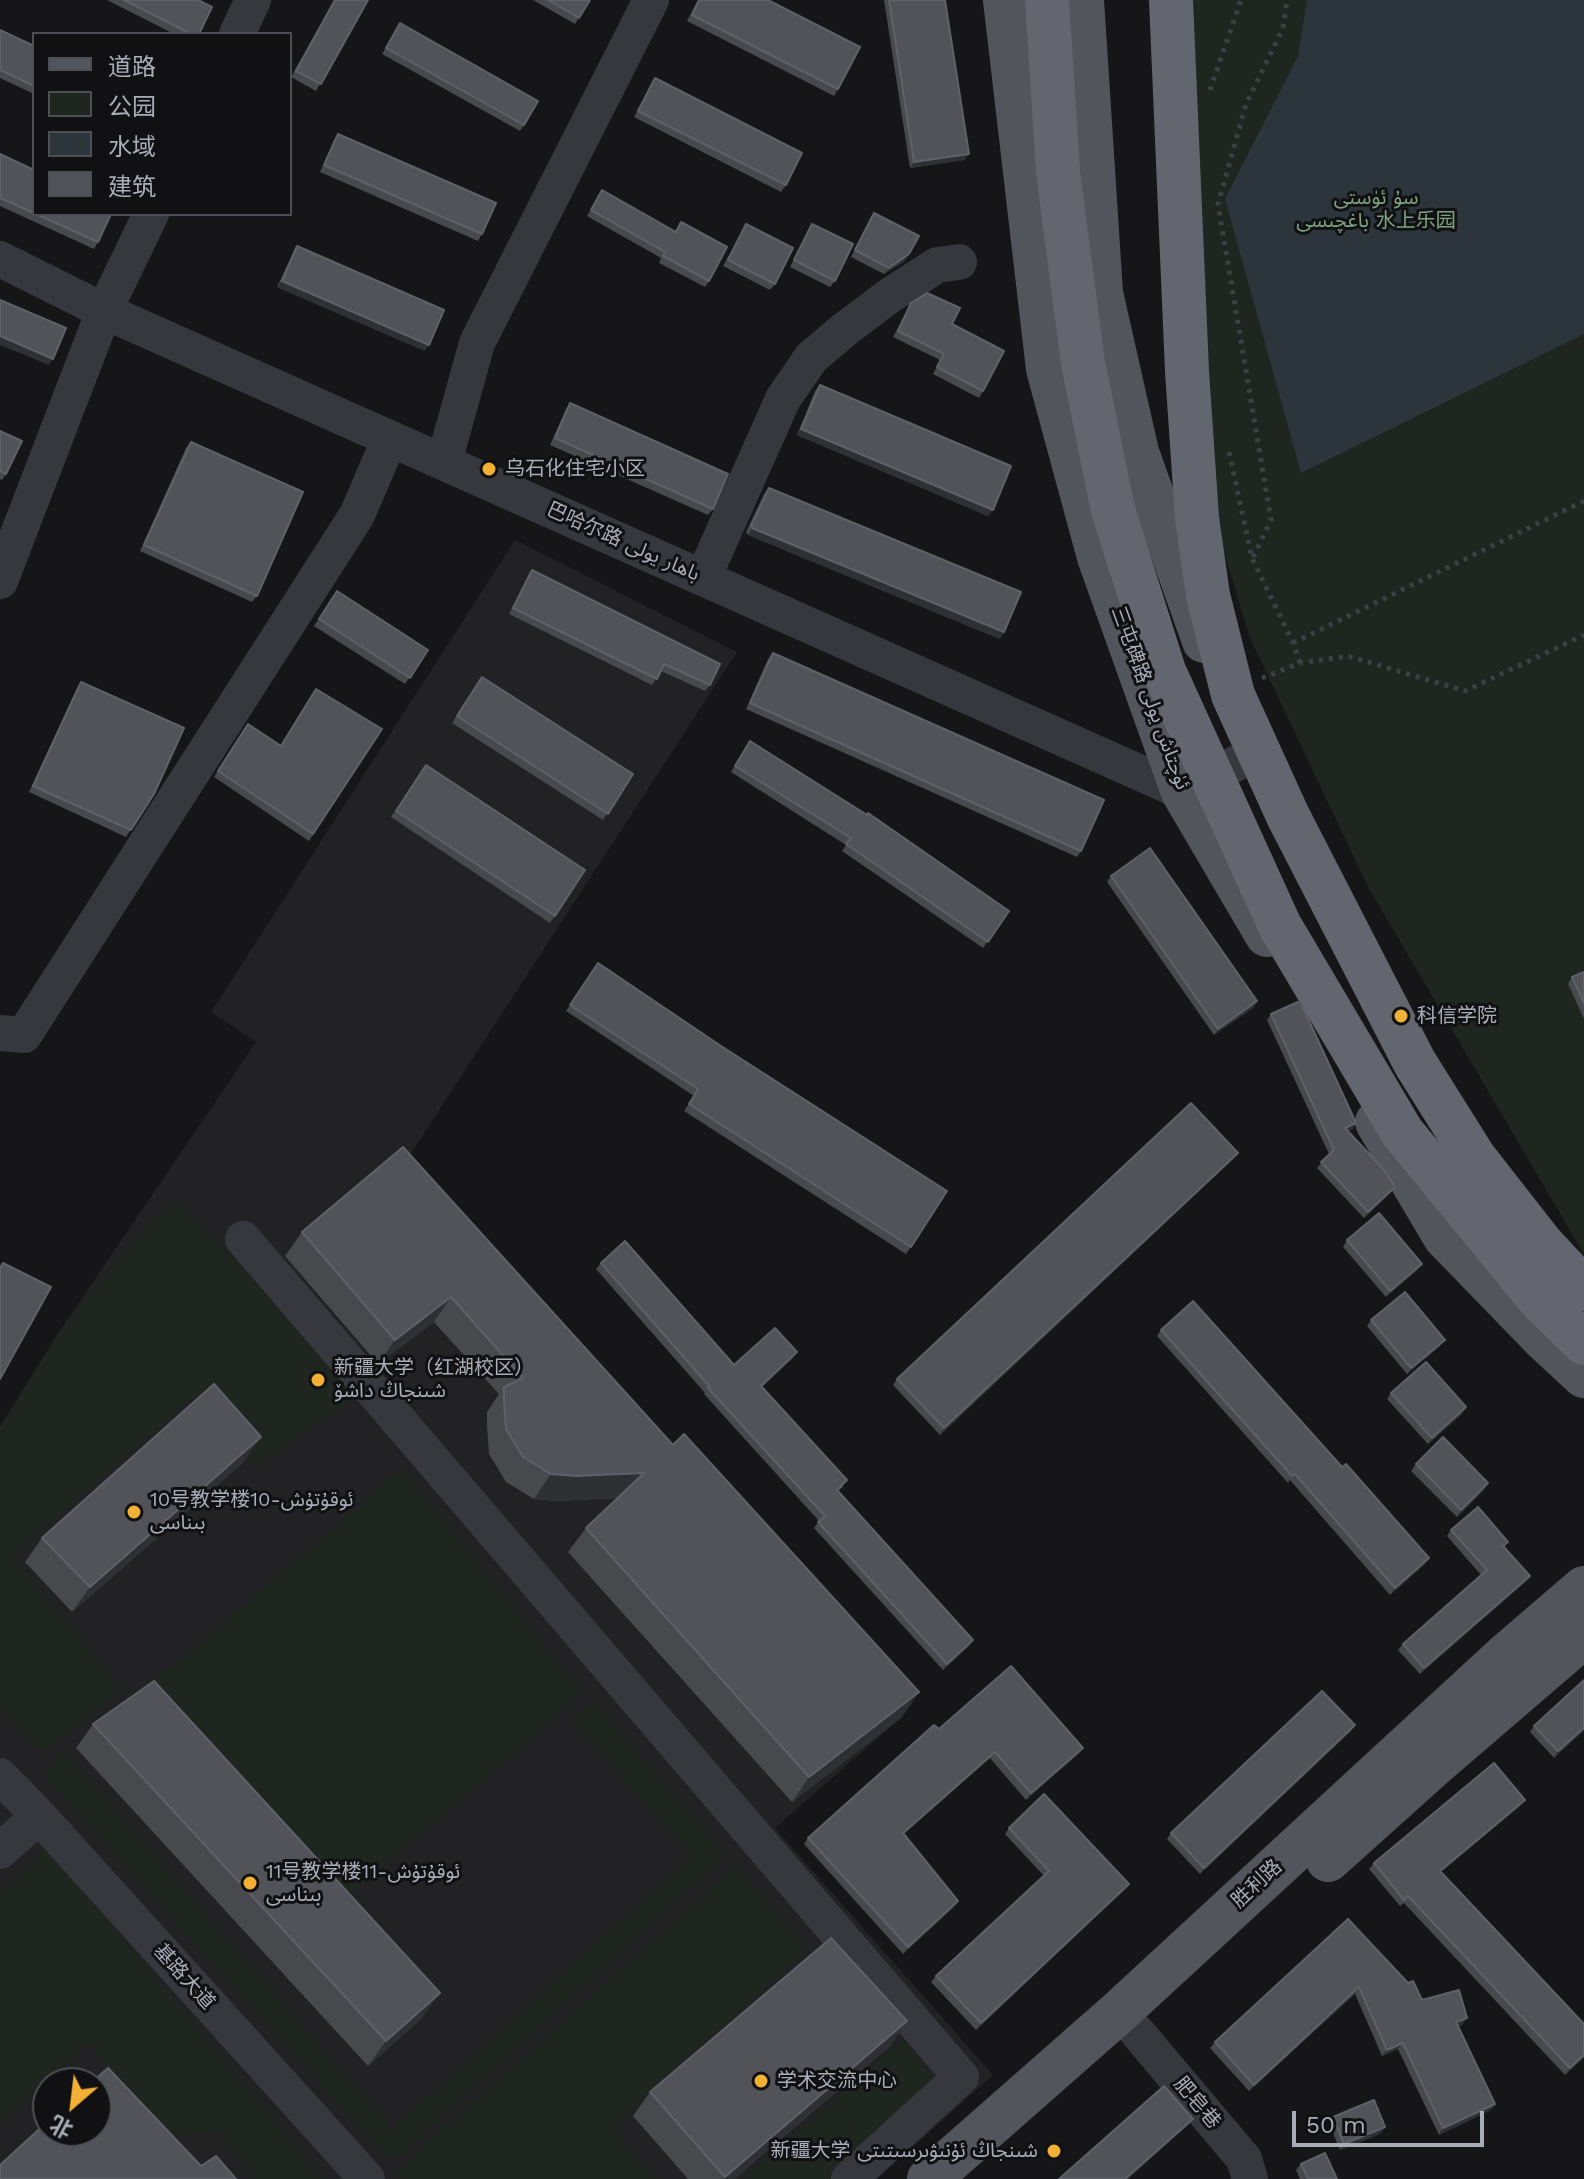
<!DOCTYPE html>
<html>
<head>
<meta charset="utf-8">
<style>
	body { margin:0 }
	#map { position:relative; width:1584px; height:2179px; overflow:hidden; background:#161618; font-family:"Work Sans","Noto Sans SC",sans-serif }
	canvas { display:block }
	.legend { position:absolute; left:32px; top:32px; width:260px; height:184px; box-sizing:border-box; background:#111113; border:2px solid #4d4f55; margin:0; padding:10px 14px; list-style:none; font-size:24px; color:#a8adb8 }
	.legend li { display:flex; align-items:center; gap:16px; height:40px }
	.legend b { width:40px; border:2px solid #4d4f55 }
	.north { position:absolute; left:32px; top:2067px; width:80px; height:80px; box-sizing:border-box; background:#111113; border:2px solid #4d4f55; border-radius:50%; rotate:208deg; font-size:22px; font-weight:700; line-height:32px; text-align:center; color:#a8adb8 }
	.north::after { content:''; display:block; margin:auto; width:28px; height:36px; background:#f2b134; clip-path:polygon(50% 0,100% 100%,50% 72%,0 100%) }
	.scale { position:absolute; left:1292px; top:2111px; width:192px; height:36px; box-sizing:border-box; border:4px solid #a8adb8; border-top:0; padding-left:10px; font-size:24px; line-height:28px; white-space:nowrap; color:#a8adb8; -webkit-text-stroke:6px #111113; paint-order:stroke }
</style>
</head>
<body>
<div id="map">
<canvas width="1584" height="2179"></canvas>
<ul class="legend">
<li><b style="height:10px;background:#53555c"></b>道路</li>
<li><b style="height:22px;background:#1e261f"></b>公园</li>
<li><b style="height:22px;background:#2c353c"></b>水域</li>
<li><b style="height:22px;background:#525359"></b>建筑</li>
</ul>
<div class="north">北</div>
<div class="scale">50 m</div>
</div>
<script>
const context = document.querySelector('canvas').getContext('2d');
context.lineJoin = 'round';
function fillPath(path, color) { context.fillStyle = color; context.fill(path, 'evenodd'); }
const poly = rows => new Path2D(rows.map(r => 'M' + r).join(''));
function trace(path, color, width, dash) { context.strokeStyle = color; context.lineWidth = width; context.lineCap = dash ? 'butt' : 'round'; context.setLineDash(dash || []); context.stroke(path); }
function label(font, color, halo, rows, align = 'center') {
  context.font = font + ' "Work Sans","Noto Sans Arabic","Noto Sans SC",sans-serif'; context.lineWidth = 6; context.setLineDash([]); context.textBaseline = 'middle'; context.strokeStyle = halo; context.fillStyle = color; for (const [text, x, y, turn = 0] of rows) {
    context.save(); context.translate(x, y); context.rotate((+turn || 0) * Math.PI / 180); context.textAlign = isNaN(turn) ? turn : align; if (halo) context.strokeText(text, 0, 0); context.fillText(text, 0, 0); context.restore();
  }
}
fillPath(poly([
	[515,540,737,652,410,1155,902,1717,775,1828,993,2075,877,2179,0,2179,0,1427,59,1332,256,1042,211,1012],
	[48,2083,96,2083,96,2131,48,2131]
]), '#222225');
fillPath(poly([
	[1151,0,1584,0,1584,1254,1368,887,1250,638,1182,413],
	[176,1198,362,1392,254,1467,192,1398,12,1557,123,1689,41,1754,0,1708,0,1427,59,1332,143,1230],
	[403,1468,583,1694,345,1899,156,1680],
	[594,1701,726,1855,404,2151,390,2162,43,1775,64,1751,393,2129,691,1856,572,1720],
	[48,1847,323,2179,254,2179,220,2133,172,2137,89,2043,2,2121,0,2119,0,1893],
	[736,1865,809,1949,611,2127,658,2179,399,2179,394,2174],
	[903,2040,935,2080,829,2179,744,2179]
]), '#1e261f');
fillPath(poly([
	[1307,0,1584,0,1584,334,1301,473,1225,199,1298,56]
]), '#2c353c');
trace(poly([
	[1210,90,1241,0],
	[1229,452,1252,558,1293,643,1300,663],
	[1253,557,1271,520,1218,204,1246,104,1283,28,1287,0],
	[1293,643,1584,501],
	[1262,678,1300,663,1348,656,1465,691,1584,635]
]), '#3d3f44', 5, [4, 6]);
trace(poly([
	[237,34,253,0],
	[0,259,104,311,1183,792,1246,758],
	[444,462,477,343,651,0],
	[703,578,783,399,811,358,844,330,889,296,937,265,959,262],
	[0,581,104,311,151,214],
	[0,1033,24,1035,357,515,390,438],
	[243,1239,961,2077,849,2179],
	[0,1776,39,1816,367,2179],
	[0,1851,39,1816],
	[1137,2032,1244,2159,1250,2179]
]), '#37383d', 36);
trace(poly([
	[1005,0,1048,369,1099,557,1183,792,1267,935],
	[1082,0,1101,293,1137,452,1204,641],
	[1377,1122,1445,1237,1543,1338,1584,1376],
	[1328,1860,1435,1764,1584,1636],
	[929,2179,1120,2011,1505,1656,1584,1588]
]), '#53555c', 44);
trace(poly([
	[1171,0,1187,371,1197,518,1208,595,1233,695,1288,816,1415,1063,1474,1157,1542,1244,1584,1289]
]), '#63666e', 44);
trace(poly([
	[1047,0,1058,172,1083,363,1113,510,1164,671,1280,926,1402,1132,1541,1301,1584,1343]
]), '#63666e', 44);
fillPath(poly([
	[107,0,198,0,199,34,174,34],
	[334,0,368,0,316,91,291,77],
	[533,0,590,0,575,24],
	[698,0,768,0,838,89,834,96,687,21],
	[884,0,945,0,969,154,964,160,910,168],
	[400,23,524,125,520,131,382,54],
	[0,30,34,46,34,94,0,78],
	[655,78,786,185,781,192,634,117],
	[338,134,482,234,478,241,320,172,334,140],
	[0,154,34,170,34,214,111,214,98,242,94,249,0,206],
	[602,190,675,231,681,222,709,281,705,287,659,263,661,258,587,216],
	[874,213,905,261,884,274,851,257],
	[746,224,775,284,770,290,723,266],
	[812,224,835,281,830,287,790,267],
	[297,246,425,351,277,287,293,253],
	[911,303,952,324,983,391,979,398,933,374,940,360,893,337],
	[820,385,993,510,988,516,797,435,815,391],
	[570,403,713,509,708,515,550,445,566,409],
	[0,431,6,474,2,480,0,479],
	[191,442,257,596,252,602,140,551,186,448],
	[769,488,1000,639,748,535,746,532,764,494],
	[532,570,710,685,705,691,661,671,652,685,509,614],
	[337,591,428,650,405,684,314,626],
	[773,653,1081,851,1077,857,746,709,768,659],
	[482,677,633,774,603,820,452,723],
	[81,682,154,794,126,837,29,792,77,688],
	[248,724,281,746,382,729,309,841,214,777],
	[750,741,1009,911,983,948,842,851,846,845,731,772],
	[426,765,585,870,550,923,391,817],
	[1111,876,1257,1001,1253,1008,1214,1035,1107,882],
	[598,963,721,1046,947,1191,906,1254,684,1111,694,1096,566,1011],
	[1584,972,1584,1019,1568,984,1572,977],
	[1271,1014,1356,1123,1352,1130,1348,1131,1395,1187,1390,1193,1364,1218,1317,1168,1329,1154,1267,1020],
	[403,1147,902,1717,792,1802,568,1552,586,1528,617,1498,559,1501,534,1499,506,1482,489,1454,487,1426,487,1412,499,1394,434,1322,378,1364,285,1256,302,1232],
	[1238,1153,1233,1159,940,1435,893,1385,897,1379],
	[1347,1240,1422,1264,1417,1270,1386,1297,1343,1247],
	[601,1263,734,1365,793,1358,762,1387,843,1487,838,1491,969,1646,943,1670,814,1528,819,1521,704,1394,705,1393,596,1269],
	[1371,1320,1440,1346,1407,1374,1367,1326],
	[1161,1330,1425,1564,1390,1595,1290,1480,1288,1483,1157,1336],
	[1391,1393,1462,1414,1428,1444,1387,1399],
	[244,1462,72,1612,25,1562,42,1538],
	[1416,1464,1484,1490,1457,1517,1411,1471],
	[1451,1530,1508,1542,1504,1547,1530,1576,1525,1582,1420,1674,1398,1650,1403,1644,1481,1575,1447,1536],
	[93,1724,422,2018,368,2066,76,1748],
	[1355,1725,1350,1732,1200,1874,1167,1839,1171,1833],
	[1534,1726,1584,1730,1554,1758,1530,1732],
	[939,1729,1083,1748,1078,1754,1026,1800,990,1758,904,1834,954,1907,903,1954,804,1844,808,1838],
	[1520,1806,1441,1872,1584,2057,1565,2075,1404,1903,1400,1906,1369,1869,1374,1863],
	[1009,1828,1124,1890,976,2030,931,1982,936,1976,1044,1876,1005,1834],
	[1348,1919,1422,2000,1462,2025,1458,2026,1495,2104,1491,2110,1439,2135,1398,2049,1382,2056,1355,1994,1249,2091,1210,2048,1215,2042],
	[907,2021,890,2046,734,2179,688,2179,633,2116,650,2092],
	[1333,2117,1385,2127,1380,2134,1340,2150,1329,2123],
	[1301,2164,1337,2179,1300,2179,1296,2170]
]), '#47494d');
fillPath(poly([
	[969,154,964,160,910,168,914,162],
	[909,254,905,261,884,274,889,268],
	[282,281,429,345,425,351,277,287],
	[0,336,53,359,49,365,0,345],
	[801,429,993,510,988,516,797,435],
	[752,528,1004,632,1000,639,748,535],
	[1257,1001,1253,1008,1214,1035,1218,1029],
	[1356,1123,1352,1130,1341,1135,1345,1128],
	[1238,1153,1233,1159,940,1435,944,1428],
	[1395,1187,1390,1193,1364,1218,1368,1212],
	[1422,1264,1417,1270,1386,1297,1390,1291],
	[451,1297,434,1322,378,1364,395,1340],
	[1445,1340,1440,1346,1407,1374,1411,1368],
	[797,1352,793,1358,756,1392,761,1386],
	[1466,1407,1462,1414,1428,1444,1432,1438],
	[261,1437,244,1462,72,1612,90,1587],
	[644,1473,626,1497,559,1501,534,1499,551,1474],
	[1488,1483,1484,1490,1457,1517,1461,1510],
	[1429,1558,1425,1564,1390,1595,1395,1588],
	[1530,1576,1525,1582,1420,1674,1424,1668],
	[973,1640,969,1646,943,1670,947,1664],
	[919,1692,902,1717,792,1802,809,1777],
	[1355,1725,1350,1732,1200,1874,1204,1868],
	[1584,1728,1584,1730,1554,1758,1558,1751],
	[1083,1748,1078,1754,1026,1800,1031,1793],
	[995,1752,990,1758,898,1839,903,1833],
	[1525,1800,1520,1806,1435,1877,1440,1871],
	[1129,1884,1124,1890,976,2030,981,2023],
	[958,1901,954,1907,903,1954,908,1947],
	[1359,1987,1355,1994,1249,2091,1254,2085],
	[440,1993,422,2018,368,2066,386,2041],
	[1467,2018,1462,2025,1452,2028,1456,2022],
	[907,2021,890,2046,734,2179,723,2179],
	[1403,2043,1398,2049,1382,2056,1387,2050],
	[1584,2055,1584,2057,1565,2075,1570,2068],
	[1495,2104,1491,2110,1439,2135,1443,2128],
	[1193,2119,1188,2125,1128,2179,1125,2179],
	[1385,2127,1380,2134,1340,2150,1344,2144]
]), '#2f3033');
const building = poly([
	[124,0,198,0,212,7,199,34,191,34,124,0],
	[335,0,368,0,321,84,296,71,335,0],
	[548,0,590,0,579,18,548,0],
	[699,0,768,0,860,47,838,89,692,15,699,0],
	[889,0,945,0,969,154,914,162,889,0],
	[400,23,538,101,524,125,386,48,400,23],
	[0,30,34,46,34,86,0,70,0,30],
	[655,78,802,153,786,185,638,111,655,78],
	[338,134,496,203,482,234,324,165,338,134],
	[0,154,34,170,34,213,0,198,0,154],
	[602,190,676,232,681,222,727,247,709,281,663,256,665,252,591,210,602,190],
	[874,213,919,236,909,254,889,268,855,250,874,213],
	[36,214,111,214,98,242,36,214],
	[746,224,793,248,775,284,728,260,746,224],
	[812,224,853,244,835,281,794,260,812,224],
	[297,246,444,310,429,345,282,281,297,246],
	[927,293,960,308,952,324,1004,351,983,391,937,367,944,354,898,331,911,303,927,293],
	[0,300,66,328,53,359,0,336,0,300],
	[820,385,1011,466,993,510,801,429,820,385],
	[570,403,728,474,713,509,555,438,570,403],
	[0,431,22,441,6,474,0,471,0,431],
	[191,442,303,492,257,596,144,545,191,442],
	[769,488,1021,592,1004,632,752,528,751,526,769,488],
	[532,570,720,664,710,685,664,664,657,679,513,608,532,570],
	[337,591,428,650,410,678,319,619,337,591],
	[773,653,1104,800,1081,851,750,703,773,653],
	[482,677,633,774,608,814,457,716,482,677],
	[81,682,184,728,154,794,131,830,33,786,81,682],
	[316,689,382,729,313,834,218,771,248,724,281,746,316,689],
	[750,741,867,815,868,813,1009,911,988,942,846,844,851,838,735,766,750,741],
	[426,765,585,870,555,916,396,811,426,765],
	[1150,848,1257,1001,1218,1029,1111,876,1150,848],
	[598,963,721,1046,947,1191,911,1247,689,1104,698,1089,570,1005,598,963],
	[1584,972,1584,1003,1572,977,1584,972],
	[1300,1001,1356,1123,1345,1128,1385,1171,1395,1187,1368,1212,1321,1162,1334,1150,1271,1014,1300,1001],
	[1191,1103,1238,1153,944,1428,897,1379,1191,1103],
	[403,1147,673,1445,684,1434,919,1692,809,1777,586,1528,644,1473,576,1476,551,1474,523,1457,506,1429,504,1402,504,1387,523,1378,451,1297,395,1340,302,1232,403,1147],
	[1379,1213,1422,1264,1390,1291,1347,1240,1379,1213],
	[625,1241,734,1365,775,1328,797,1352,761,1386,847,1480,837,1490,973,1640,947,1664,818,1522,825,1516,708,1388,710,1387,601,1263,625,1241],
	[3,1263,51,1287,0,1379,0,1268,3,1263],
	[1405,1292,1445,1340,1411,1368,1371,1320,1405,1292],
	[1193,1301,1342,1467,1346,1464,1429,1558,1395,1588,1295,1474,1292,1476,1161,1330,1193,1301],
	[1426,1362,1466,1407,1432,1438,1391,1393,1426,1362],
	[214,1384,261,1437,90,1587,42,1538,214,1384],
	[1443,1437,1488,1483,1461,1510,1416,1464,1443,1437],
	[1478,1507,1508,1542,1503,1546,1530,1576,1424,1668,1403,1644,1487,1570,1451,1530,1478,1507],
	[1011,1666,1083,1748,1031,1793,995,1752,903,1833,958,1901,908,1947,808,1838,934,1725,939,1729,1011,1666],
	[1584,1680,1584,1728,1558,1751,1534,1726,1584,1680],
	[154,1681,440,1993,386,2041,93,1724,154,1681],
	[1322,1691,1355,1725,1204,1868,1171,1833,1322,1691],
	[1494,1763,1525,1800,1440,1871,1584,2024,1584,2055,1570,2068,1408,1896,1404,1900,1374,1863,1494,1763],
	[1044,1794,1129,1884,981,2023,936,1976,1049,1871,1009,1828,1044,1794],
	[1348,1919,1408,1983,1413,1981,1422,2000,1459,1990,1467,2018,1456,2022,1495,2104,1443,2128,1403,2043,1387,2050,1359,1987,1254,2085,1215,2042,1348,1919],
	[831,1938,907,2021,725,2177,650,2092,831,1938],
	[108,2068,201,2166,216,2156,236,2179,0,2179,0,2165,48,2121,48,2131,96,2131,96,2083,91,2083,108,2068],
	[1164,2086,1193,2119,1125,2179,1059,2179,1164,2086],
	[1374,2100,1385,2127,1344,2144,1333,2117,1374,2100],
	[1325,2153,1337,2179,1308,2179,1301,2164,1325,2153]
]);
fillPath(building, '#525359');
trace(building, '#5f6168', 2);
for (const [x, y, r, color] of [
	[489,469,8,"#f2b134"],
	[1401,1016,8,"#f2b134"],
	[318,1380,8,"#f2b134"],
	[134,1512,8,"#f2b134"],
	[250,1883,8,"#f2b134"],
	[761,2081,8,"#f2b134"],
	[1054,2151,8,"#f2b134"]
]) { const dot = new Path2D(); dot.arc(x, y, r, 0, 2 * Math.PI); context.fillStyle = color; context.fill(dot); trace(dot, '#111113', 3); }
label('20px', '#7fa381', '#111113', [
	["سۇ ئۈستى",1376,198],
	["باغچىسى 水上乐园",1376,221]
]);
label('20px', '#a8adb8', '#111113', [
	["乌石化住宅小区",505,469],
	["科信学院",1417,1016],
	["新疆大学（红湖校区）",334,1368],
	["شىنجاڭ داشۆ",334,1391],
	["10号教学楼10-ئوقۇتۇش",150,1500],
	["بىناسى",150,1523],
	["11号教学楼11-ئوقۇتۇش",266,1872],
	["بىناسى",266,1895],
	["学术交流中心",777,2081],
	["新疆大学 شىنجاڭ ئۇنىۋىرسىتىتى",1038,2151,"right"]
], 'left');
label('20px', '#a8adb8', '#111113', [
	["巴哈尔路 باھار يولى",623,542,24],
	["三屯碑路 ئۈچتاش يولى",1150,698,70],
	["胜利路",1257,1884,-43],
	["基路大道",184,1977,48],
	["肥皂巷",1197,2103,50]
]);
</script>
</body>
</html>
